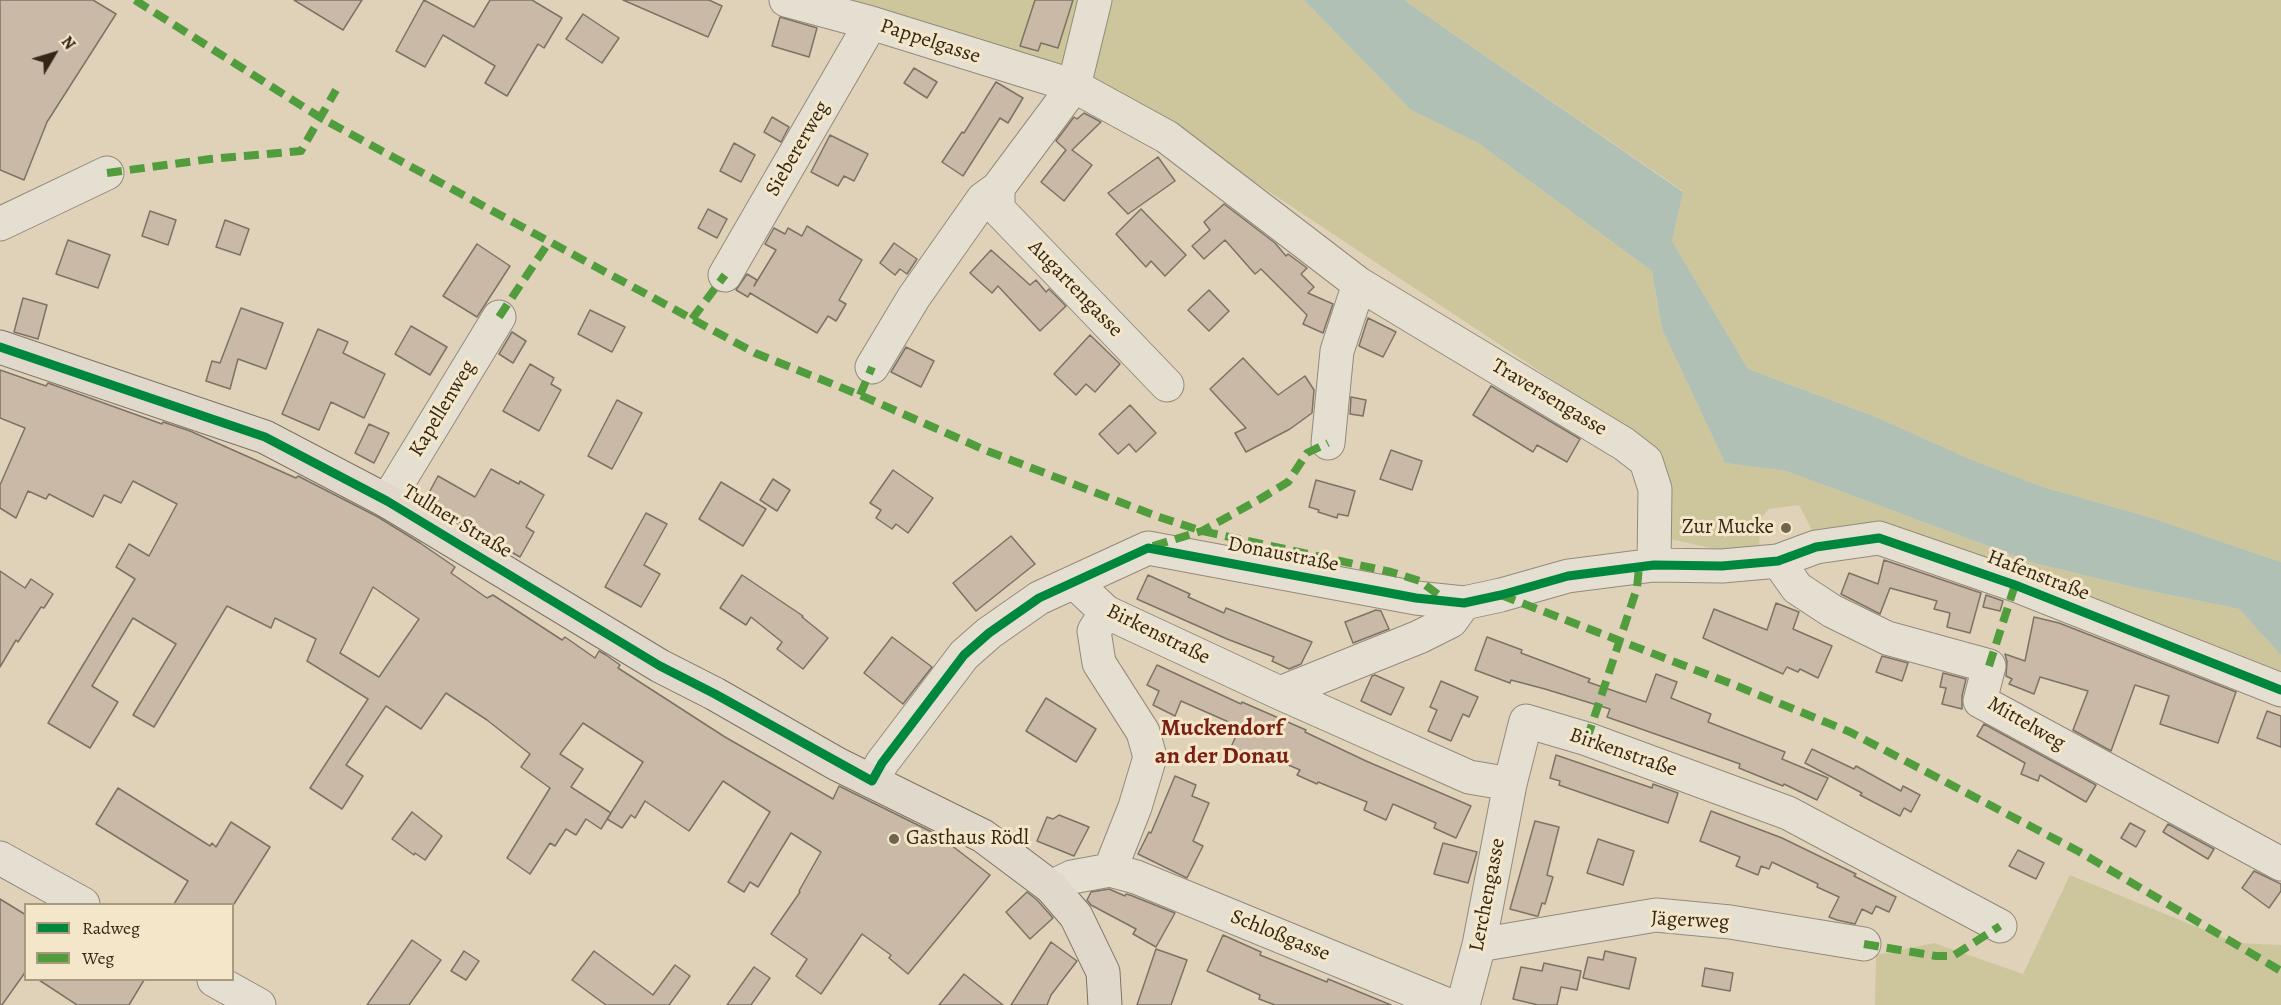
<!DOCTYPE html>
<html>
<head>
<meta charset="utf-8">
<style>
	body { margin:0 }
	#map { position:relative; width:2281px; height:1005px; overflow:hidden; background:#dfd2b9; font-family:Alegreya,serif }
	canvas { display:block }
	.legend { position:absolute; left:24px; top:903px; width:210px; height:78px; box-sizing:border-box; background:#f4e6c8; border:2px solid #a79a81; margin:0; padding:8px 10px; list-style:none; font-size:18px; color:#342717 }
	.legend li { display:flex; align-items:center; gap:12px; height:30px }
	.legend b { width:30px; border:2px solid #a79a81 }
	.north { position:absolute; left:24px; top:24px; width:60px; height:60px; -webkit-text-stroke:4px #f4e6c8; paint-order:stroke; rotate:52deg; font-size:16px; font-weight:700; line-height:24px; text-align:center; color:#342717 }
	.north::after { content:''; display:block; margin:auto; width:21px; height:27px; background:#342717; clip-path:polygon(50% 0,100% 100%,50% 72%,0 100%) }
</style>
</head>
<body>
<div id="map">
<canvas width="2281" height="1005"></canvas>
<ul class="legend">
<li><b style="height:8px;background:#00873e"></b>Radweg</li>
<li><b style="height:8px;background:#519c3d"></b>Weg</li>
</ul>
<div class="north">N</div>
</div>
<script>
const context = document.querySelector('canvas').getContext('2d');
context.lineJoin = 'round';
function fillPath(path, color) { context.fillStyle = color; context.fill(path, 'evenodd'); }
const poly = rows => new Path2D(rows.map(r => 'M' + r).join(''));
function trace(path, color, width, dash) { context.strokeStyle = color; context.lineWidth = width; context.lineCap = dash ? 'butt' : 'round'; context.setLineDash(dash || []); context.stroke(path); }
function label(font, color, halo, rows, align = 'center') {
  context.font = font + ' Alegreya,serif'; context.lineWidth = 6; context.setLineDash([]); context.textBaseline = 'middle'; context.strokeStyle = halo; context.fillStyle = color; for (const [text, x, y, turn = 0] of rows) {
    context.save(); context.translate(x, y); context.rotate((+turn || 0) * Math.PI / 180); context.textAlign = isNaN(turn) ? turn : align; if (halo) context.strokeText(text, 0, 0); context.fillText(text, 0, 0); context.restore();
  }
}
fillPath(poly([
	[803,0,1304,0,1411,110,1478,143,1652,271,1662,329,1725,463,1786,471,2034,563,2141,589,2239,609,2281,655,2281,675,1882,524,1816,538,1799,505,1769,509,1761,518,1759,545,1724,551,1670,539,1672,497,1648,443,1244,175,1089,78],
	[1404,0,2281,0,2281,562,2152,518,2043,487,1972,460,1876,417,1748,369,1672,241,1683,191],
	[2070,875,2236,943,2281,945,2281,1005,1875,1005,1876,955,1934,943,2023,974]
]), '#cdc69c');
fillPath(poly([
	[1304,0,1404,0,1683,192,1672,241,1748,369,1876,417,1972,460,2043,487,2152,518,2281,562,2281,655,2239,609,2141,589,2034,563,1786,471,1725,463,1662,329,1652,271,1478,143,1411,110]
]), '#b1c0b5');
const building = poly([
	[0,0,93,0,116,14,47,122,24,180,0,170,0,0],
	[294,0,362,0,343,30,294,0],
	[424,0,474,27,490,0,532,0,562,18,544,48,538,44,507,96,485,83,495,66,443,35,425,67,396,51,424,0],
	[623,0,709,0,722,6,708,37,623,0],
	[1035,0,1073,0,1058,48,1041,43,1038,51,1020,46,1035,0],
	[583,14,619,38,602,63,566,39,583,14],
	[780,17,817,28,809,57,772,46,780,17],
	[914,68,937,82,927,98,904,83,914,68],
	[996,82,1023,98,1008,123,1000,118,963,176,942,162,962,132,964,133,996,82],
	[1084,113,1101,122,1072,150,1092,165,1064,201,1041,182,1066,150,1056,141,1074,117,1077,119,1084,113],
	[772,117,789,127,781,142,764,132,772,117],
	[830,135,868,154,854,181,844,176,838,186,811,172,830,135],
	[734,143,755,155,741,182,720,171,734,143],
	[1158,157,1175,181,1128,214,1108,193,1158,157],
	[1224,204,1275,243,1286,256,1288,254,1307,268,1301,274,1314,287,1308,293,1333,304,1323,333,1303,324,1307,315,1261,269,1255,274,1225,240,1204,259,1192,246,1210,230,1204,222,1224,204],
	[708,209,727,219,717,238,698,228,708,209],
	[1141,209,1186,255,1165,276,1151,261,1146,267,1116,234,1141,209],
	[150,211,176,220,168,245,142,236,150,211],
	[225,220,249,229,240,255,216,247,225,220],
	[807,226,862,260,839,300,846,304,836,321,828,316,817,333,750,293,748,297,736,290,747,274,757,280,754,286,776,250,765,244,774,228,785,234,788,228,802,236,807,226],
	[68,240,110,255,98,288,56,274,68,240],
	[894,243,917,259,907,274,900,269,895,275,880,263,894,243],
	[477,244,510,266,477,317,443,296,477,244],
	[991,250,1030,285,1036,280,1046,292,1049,289,1066,306,1040,331,998,286,992,293,970,273,991,250],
	[1209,290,1229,311,1209,331,1188,310,1209,290],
	[23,298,47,305,38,339,14,332,23,298],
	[241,308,283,323,266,369,238,359,230,389,206,381,212,361,220,363,241,308],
	[590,310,625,327,612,352,578,334,590,310],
	[1368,318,1396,332,1383,357,1359,346,1368,318],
	[411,326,447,347,430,375,395,354,411,326],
	[318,329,348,342,343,353,385,374,364,418,331,402,319,430,282,414,318,329],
	[512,332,526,341,513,363,499,354,512,332],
	[1090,335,1120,364,1095,392,1086,384,1076,395,1054,374,1090,335],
	[906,347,934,361,921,387,891,372,906,347],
	[1243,358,1278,395,1305,376,1314,390,1312,413,1290,429,1246,452,1235,433,1246,428,1210,389,1243,358],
	[530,364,554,378,551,384,561,390,539,431,503,411,530,364],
	[0,370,46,386,48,383,162,424,163,422,190,431,296,478,298,476,378,517,420,543,455,567,451,573,487,598,493,595,562,640,565,637,595,658,599,651,606,655,620,665,618,668,725,737,833,799,839,786,938,835,990,875,908,974,889,958,891,955,862,934,821,994,796,976,807,959,771,934,800,892,799,891,821,852,791,833,758,887,750,882,744,892,728,882,770,812,723,781,689,831,645,801,635,818,631,815,622,828,607,819,643,762,583,723,560,754,583,769,571,787,611,813,601,829,586,819,576,835,566,829,555,846,550,843,530,874,507,858,550,788,521,767,530,754,487,720,446,693,421,729,386,706,346,765,363,776,342,809,310,788,368,699,307,661,316,639,275,618,271,628,227,606,154,727,133,715,176,644,133,618,92,686,118,702,90,748,48,723,135,579,116,567,129,544,149,556,177,504,133,481,121,503,104,495,93,517,49,494,46,499,28,491,16,518,0,508,0,485,25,428,0,418,0,370],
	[373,587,419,619,379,677,340,653,373,587],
	[1491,386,1580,439,1567,462,1537,445,1533,452,1473,415,1491,386],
	[1351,397,1366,400,1363,416,1350,414,1351,397],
	[617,400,642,413,612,469,588,456,617,400],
	[1130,405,1156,433,1136,452,1129,444,1118,454,1099,434,1130,405],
	[369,424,389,433,374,463,355,453,369,424],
	[1391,450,1422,461,1412,490,1380,479,1391,450],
	[491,469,519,484,520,481,544,495,526,527,534,532,520,557,424,502,438,476,475,497,491,469],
	[893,470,933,498,908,533,896,524,892,529,876,518,881,510,870,503,893,470],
	[773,479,790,490,777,511,760,500,773,479],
	[1316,480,1355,491,1348,516,1338,514,1337,518,1318,512,1319,510,1309,507,1316,480],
	[721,482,766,509,743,546,699,519,721,482],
	[646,513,667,524,644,565,660,574,641,607,605,587,646,513],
	[1011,536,1035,564,976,611,953,583,1011,536],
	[1884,560,1981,593,1970,633,1947,627,1950,613,1934,609,1937,601,1890,588,1880,614,1841,594,1849,573,1878,584,1884,560],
	[0,571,25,588,31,579,53,594,44,608,41,607,18,642,16,640,0,667,0,571],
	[742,575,803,616,802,617,828,638,803,669,777,649,782,642,751,617,746,625,720,608,742,575],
	[1148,575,1190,594,1188,597,1224,613,1226,608,1312,642,1301,664,1289,669,1272,661,1274,657,1227,639,1137,599,1148,575],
	[1986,595,2003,601,2000,611,1983,607,1986,595],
	[1776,603,1799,612,1793,629,1832,646,1818,678,1800,669,1798,672,1787,667,1783,674,1703,638,1714,609,1767,630,1776,603],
	[1376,610,1381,611,1389,629,1353,643,1345,622,1376,610],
	[2034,617,2059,623,2236,692,2218,743,2160,724,2169,696,2135,685,2111,751,2073,730,2088,691,2040,677,2034,694,2009,684,2012,679,2006,676,2007,662,2005,654,2025,661,2034,617],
	[892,637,932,667,903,704,864,673,892,637],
	[1487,637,1522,650,1521,653,1590,679,1588,682,1646,702,1656,674,1677,682,1671,698,1711,714,1708,722,1785,752,1782,759,1828,778,1817,800,1784,784,1783,786,1739,768,1740,764,1715,755,1607,717,1610,709,1545,689,1511,680,1510,683,1475,670,1487,637],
	[1882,656,1908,663,1902,681,1876,672,1882,656],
	[1157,665,1241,704,1242,702,1306,730,1305,732,1366,761,1471,806,1456,838,1434,828,1436,823,1393,804,1386,820,1364,810,1367,802,1318,782,1317,784,1297,775,1300,770,1256,751,1254,756,1231,747,1240,727,1181,701,1175,716,1153,705,1159,691,1147,685,1157,665],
	[1943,673,1966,679,1962,696,1962,709,1942,704,1946,688,1940,687,1943,673],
	[1375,675,1404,688,1391,715,1361,701,1372,676,1375,675],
	[1441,681,1478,697,1469,717,1463,714,1451,741,1428,731,1437,710,1430,707,1441,681],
	[1046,698,1096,729,1076,762,1026,731,1046,698],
	[2267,711,2281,716,2281,747,2257,738,2267,711],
	[1984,724,2096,785,2086,802,2040,775,2038,781,2021,774,2025,763,1977,736,1984,724],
	[1812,749,1854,769,1856,766,1901,791,1903,786,1920,795,1911,812,1904,808,1900,816,1860,795,1862,793,1805,763,1812,749],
	[1556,755,1652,788,1653,784,1678,793,1668,823,1559,785,1560,781,1550,778,1556,755],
	[1175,776,1196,785,1192,796,1209,803,1193,841,1203,846,1187,878,1138,854,1149,832,1151,833,1175,776],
	[118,788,210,846,212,843,216,847,231,822,270,847,234,904,174,904,188,881,96,824,118,788],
	[1711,811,1782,838,1856,874,1854,876,1896,897,1889,912,1876,906,1872,914,1862,909,1855,924,1837,920,1829,917,1839,897,1817,887,1818,884,1772,862,1769,869,1761,866,1758,875,1736,866,1740,857,1700,841,1711,811],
	[412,812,442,836,425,860,415,853,414,855,392,839,412,812],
	[1059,815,1089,827,1074,856,1037,841,1047,817,1053,819,1059,815],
	[1535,821,1559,827,1547,875,1553,877,1545,904,1542,903,1538,916,1536,916,1510,909,1535,821],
	[2130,823,2145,831,2136,847,2121,838,2130,823],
	[2168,824,2214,849,2208,859,2163,832,2168,824],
	[1598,839,1634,851,1623,885,1587,873,1598,839],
	[1443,843,1477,852,1468,883,1434,874,1443,843],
	[2018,850,2044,863,2036,879,2009,866,2018,850],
	[2254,871,2281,884,2281,891,2269,908,2242,888,2254,871],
	[1109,889,1125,896,1126,894,1130,895,1175,913,1156,947,1133,934,1136,929,1091,905,1087,900,1091,892,1109,889],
	[1027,892,1037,900,1053,918,1030,939,1006,912,1027,892],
	[0,899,26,915,26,971,2,1005,0,1005,0,899],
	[1223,935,1261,952,1260,955,1327,982,1328,979,1391,1005,1275,1005,1259,999,1260,995,1207,971,1223,935],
	[412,940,441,960,409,1005,367,1005,412,940],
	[1051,942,1077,961,1051,995,1047,1005,1011,1005,1051,942],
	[1156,949,1187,960,1171,1005,1137,1005,1156,949],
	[464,951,479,961,466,980,451,971,464,951],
	[594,951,653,995,675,965,690,976,669,1005,606,1005,572,980,594,951],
	[1605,951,1636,958,1629,989,1583,978,1588,957,1603,960,1605,951],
	[1544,963,1581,971,1577,990,1561,987,1557,1005,1538,1005,1513,999,1521,967,1542,971,1544,963],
	[754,967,770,978,751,1005,727,1005,754,967],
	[1705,968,1733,973,1730,991,1702,986,1705,968],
	[964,974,1003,1005,939,1005,964,974],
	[39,980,144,980,129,1005,77,1005,39,980]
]);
fillPath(building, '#cab9a6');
trace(building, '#7c7365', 1.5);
const minor = poly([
	[786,0,871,23,1074,86,1167,137,1359,284,1624,444,1646,461,1655,489,1654,565],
	[1095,0,1074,86,998,188,998,209,1167,385],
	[0,224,107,173],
	[725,275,871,23],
	[872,367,914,297,983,199,998,188],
	[1328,443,1337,351,1359,284],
	[387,501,499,317],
	[1778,561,1797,588,1832,611,1887,638,1989,666,1980,701,2281,864],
	[1075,583,1106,612,1280,693,1469,777,1510,784,1526,721,1587,739,1788,813,2000,926],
	[1106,612,1094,631,1099,663,1143,732,1150,757,1135,807,1110,870],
	[1280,693,1419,637,1451,621,1464,603],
	[872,781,882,763,964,655,989,633,1039,598,1148,548,1416,598,1464,603,1501,595,1568,576,1654,565,1722,566,1778,561,1816,547,1879,538,2015,585,2281,690],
	[0,858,83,904],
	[1051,887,1072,877,1110,870,1136,877,1448,1005],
	[1479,945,1656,915,1730,922,1864,944],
	[214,980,259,1005],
	[1463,1005,1479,945,1510,784]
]);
const major = poly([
	[0,347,265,437,387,501,660,666,715,694,837,764,983,836,1051,887,1076,916,1103,972,1105,1005]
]);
trace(minor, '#948a7b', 35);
trace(major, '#7c7365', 35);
trace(minor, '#e5dfd2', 33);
trace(major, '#e0d9cb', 33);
trace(poly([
	[135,0,321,118,755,353,860,395,985,450,1159,517,1202,531,1391,572,1420,581,1444,599],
	[107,173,210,159,301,151,336,90],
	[499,317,549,242],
	[692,319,725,275],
	[860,395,872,367],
	[1153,546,1202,531,1260,499,1288,482,1307,453,1328,443],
	[1501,595,1732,684,1850,732,2078,851,2281,971],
	[1989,666,2015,585],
	[1587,739,1637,588,1639,567],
	[1864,944,1936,956,1953,956,2000,926]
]), '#519c3d', 8, [15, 8]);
trace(poly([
	[0,347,265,437,387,501,660,666,715,694,872,781,882,763,964,655,989,633,1039,598,1148,548,1416,598,1464,603,1501,595,1568,576,1654,565,1722,566,1778,561,1816,547,1879,538,2015,585,2281,690]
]), '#00873e', 9);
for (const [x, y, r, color] of [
	[1786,528,6,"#706350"],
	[894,839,6,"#706350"]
]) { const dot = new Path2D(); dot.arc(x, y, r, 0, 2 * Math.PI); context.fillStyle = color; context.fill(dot); trace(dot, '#f4e6c8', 2); }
label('21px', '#342717', '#f4e6c8', [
	["Pappelgasse",930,42,18],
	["Siebererweg",798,149,-60],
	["Augartengasse",1075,289,46],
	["Traversengasse",1549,398,31],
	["Kapellenweg",443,409,-59],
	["Tullner Straße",457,522,31],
	["Donaustraße",1283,555,11],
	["Hafenstraße",2038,576,21],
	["Birkenstraße",1158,635,26],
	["Mittelweg",2026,724,30],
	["Birkenstraße",1623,753,19],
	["Lerchengasse",1488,895,-79],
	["Jägerweg",1690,921,3],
	["Schloßgasse",1280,936,22]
]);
label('21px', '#342717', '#f4e6c8', [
	["Zur Mucke",1774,528],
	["Gasthaus Rödl",906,839,"left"]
], 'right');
label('bold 24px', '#7a1f14', '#f4e6c8', [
	["Muckendorf",1222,729],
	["an der Donau",1222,757]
]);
</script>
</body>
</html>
